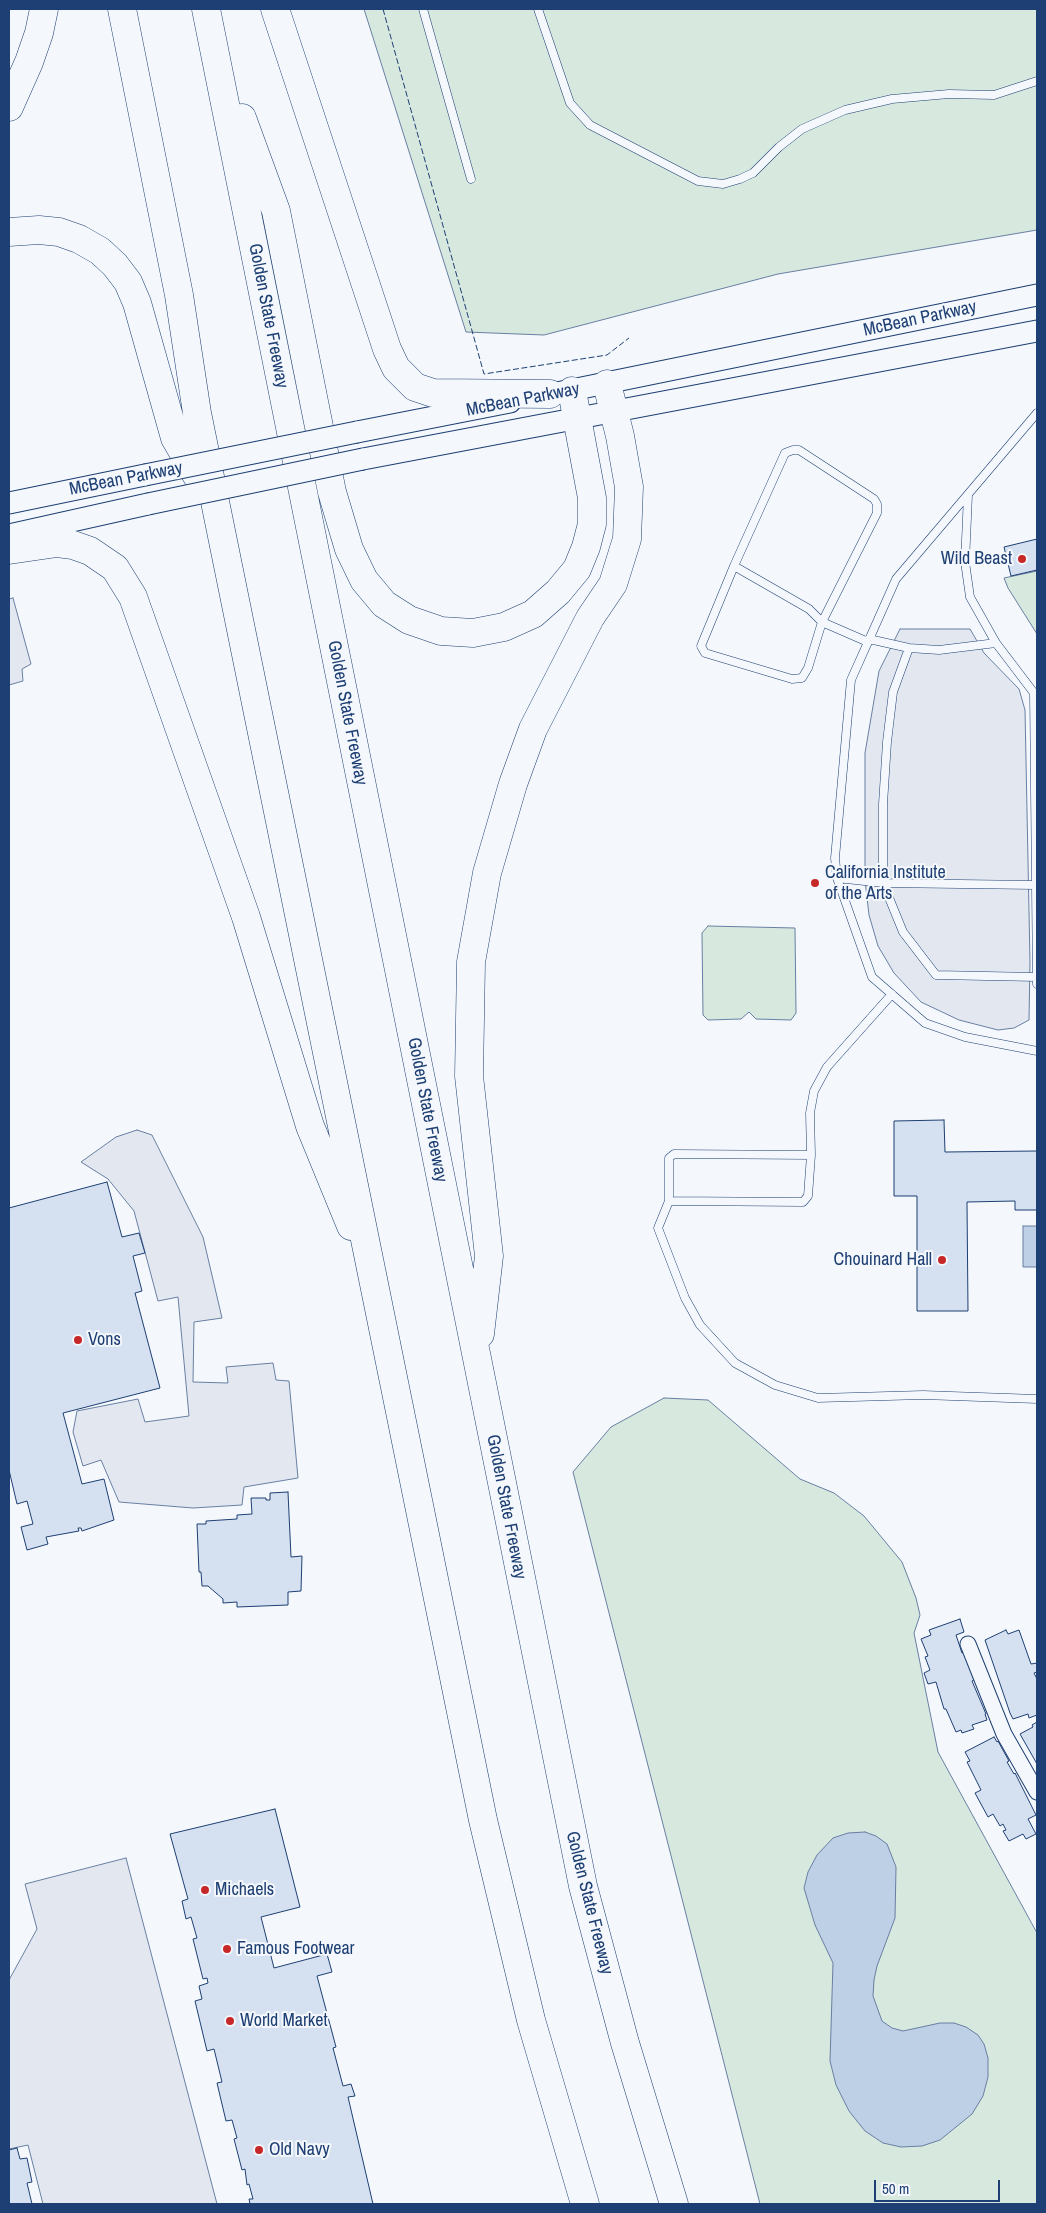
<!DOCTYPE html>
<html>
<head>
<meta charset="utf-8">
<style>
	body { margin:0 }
	#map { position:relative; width:1046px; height:2213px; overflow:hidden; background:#f4f7fb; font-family:"Archivo Narrow",sans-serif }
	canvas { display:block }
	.frame { position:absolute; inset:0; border:10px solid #1d3f73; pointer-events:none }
	.scale { position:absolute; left:874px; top:2180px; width:126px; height:22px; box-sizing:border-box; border:2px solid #1d3f73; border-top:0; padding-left:6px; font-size:15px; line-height:18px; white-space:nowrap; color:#1d3f73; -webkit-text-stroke:4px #f4f7fb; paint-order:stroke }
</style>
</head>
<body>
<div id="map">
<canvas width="1046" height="2213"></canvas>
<div class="frame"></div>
<div class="scale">50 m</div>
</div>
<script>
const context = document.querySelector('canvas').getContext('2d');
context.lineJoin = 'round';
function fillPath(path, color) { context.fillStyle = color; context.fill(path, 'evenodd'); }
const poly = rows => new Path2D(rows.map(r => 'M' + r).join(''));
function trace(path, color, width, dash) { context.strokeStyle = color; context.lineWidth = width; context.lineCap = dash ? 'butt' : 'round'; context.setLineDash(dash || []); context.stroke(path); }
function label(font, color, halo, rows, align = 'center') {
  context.font = font + ' "Archivo Narrow",sans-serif'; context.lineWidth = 4; context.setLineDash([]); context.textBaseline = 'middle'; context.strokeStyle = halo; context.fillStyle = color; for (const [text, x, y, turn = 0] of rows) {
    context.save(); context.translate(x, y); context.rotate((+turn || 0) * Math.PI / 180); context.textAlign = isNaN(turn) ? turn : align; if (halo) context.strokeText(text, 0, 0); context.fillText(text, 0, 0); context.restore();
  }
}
const green = poly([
	[364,9,1037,9,1037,230,778,274,544,335,466,332,364,9],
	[1037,571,1037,634,1008,588,1004,578,1037,571],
	[708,926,795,928,796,1013,791,1020,756,1019,749,1012,741,1019,708,1020,703,1015,702,933,708,926],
	[664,1398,708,1400,800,1479,834,1493,864,1516,902,1562,916,1598,920,1615,914,1633,938,1752,1037,1933,1037,2204,760,2204,573,1472,611,1427,664,1398]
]);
fillPath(green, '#d7e8df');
trace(green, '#687fa3', 1);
const parking = poly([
	[13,598,31,664,22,669,23,681,9,685,9,599,13,598],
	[900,629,970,629,984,653,1019,689,1025,710,1030,962,1029,1020,1014,1028,998,1030,959,1020,921,1002,894,973,878,946,869,915,865,880,865,753,879,671,900,629],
	[137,1130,152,1135,203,1237,222,1318,194,1322,193,1382,228,1383,226,1367,273,1363,276,1380,289,1381,298,1478,244,1487,242,1505,193,1508,119,1502,101,1460,83,1466,73,1432,77,1411,138,1399,145,1422,189,1416,178,1297,158,1301,134,1211,108,1179,81,1162,116,1137,137,1130],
	[126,1858,217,2204,43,2204,28,2145,9,2149,9,1980,37,1929,25,1884,126,1858]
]);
fillPath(parking, '#e3e8f0');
trace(parking, '#687fa3', 1);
const water = poly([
	[1023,1226,1037,1226,1037,1267,1023,1267,1023,1226],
	[865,1832,876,1836,887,1844,896,1867,895,1918,877,1966,874,1980,873,1996,882,2021,892,2028,903,2031,940,2023,954,2023,966,2027,978,2035,984,2044,988,2058,988,2077,983,2096,972,2114,940,2140,922,2146,901,2147,883,2143,865,2131,849,2111,836,2085,830,2061,833,1963,815,1925,804,1888,808,1872,817,1855,833,1838,848,1833,865,1832]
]);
fillPath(water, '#bed0e5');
trace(water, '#687fa3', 1);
const building = poly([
	[1037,539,1037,570,1011,576,1004,547,1037,539],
	[944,1120,945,1152,1037,1151,1037,1210,1015,1210,1015,1201,967,1202,968,1311,917,1311,917,1196,894,1196,894,1121,944,1120],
	[107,1182,122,1237,139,1233,145,1253,133,1256,142,1291,135,1293,160,1388,63,1413,82,1484,104,1479,114,1520,82,1531,81,1528,78,1528,79,1531,46,1537,48,1544,27,1550,21,1527,33,1524,27,1501,17,1504,9,1470,9,1208,107,1182],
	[288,1492,291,1557,302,1556,301,1591,288,1592,288,1605,237,1607,237,1602,223,1603,223,1599,208,1586,202,1586,201,1572,199,1572,197,1524,206,1524,206,1521,237,1519,237,1515,252,1514,251,1498,266,1498,266,1500,270,1500,270,1493,288,1492],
	[960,1619,964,1632,956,1635,962,1653,964,1652,974,1680,972,1681,986,1714,985,1714,987,1720,972,1725,974,1729,962,1733,961,1730,956,1732,946,1709,944,1709,936,1682,928,1684,924,1673,930,1670,925,1657,928,1656,921,1639,931,1635,929,1630,960,1619],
	[1006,1630,1008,1634,1019,1630,1031,1664,1037,1663,1037,1672,1034,1673,1037,1679,1037,1715,1029,1718,1028,1714,1013,1719,1010,1713,985,1640,1006,1630],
	[1037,1722,1037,1764,1020,1734,1033,1727,1032,1725,1037,1722],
	[994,1737,997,1742,998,1741,1009,1761,1007,1762,1014,1774,1015,1773,1036,1815,1028,1819,1036,1834,1026,1839,1023,1834,1009,1841,1003,1831,1006,1830,1003,1824,1000,1826,993,1814,988,1817,975,1793,981,1790,967,1762,970,1761,965,1752,994,1737],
	[275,1809,300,1907,261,1917,274,1968,327,1954,332,1972,317,1976,336,2047,333,2048,343,2086,351,2084,355,2096,348,2097,373,2204,250,2204,249,2199,253,2199,249,2184,247,2185,245,2169,242,2170,234,2139,237,2138,232,2120,226,2121,217,2083,222,2082,214,2049,207,2051,195,2001,202,1999,199,1986,208,1983,207,1978,203,1979,193,1939,197,1938,191,1917,186,1919,182,1901,188,1899,170,1834,275,1809],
	[17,2148,20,2159,27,2158,32,2182,27,2183,32,2204,9,2204,9,2150,17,2148]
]);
fillPath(building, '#d5e0f0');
trace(building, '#1d3f73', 1);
const lane = poly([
	[423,9,471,179],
	[538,9,570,103,590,125,698,181,723,184,740,179,753,173,779,147,802,129,845,110,892,99,949,94,994,95,1037,81],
	[1037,413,896,579,868,642,851,680,835,858,837,878,872,977,925,1023,965,1037,1037,1051],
	[968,495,965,562,970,597,996,643,1034,693,1037,984],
	[734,566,785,453,793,450,799,450,874,499,877,504,877,513,822,622,808,668,802,678,792,679,705,653,701,646,734,566,809,609,822,622,868,642],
	[869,639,909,648,939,650,996,643],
	[909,648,893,692,887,742,883,804,883,883,903,932,936,975,1037,977],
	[837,878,883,883,1036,885],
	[811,1155,674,1154,669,1158,669,1201,803,1202,808,1196,811,1155,810,1113,814,1091,827,1067,892,994],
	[669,1201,658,1228,685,1298,700,1325,735,1363,775,1385,818,1398,923,1395,1037,1399]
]);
const street = poly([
	[968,1644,1004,1734,1037,1792]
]);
const secondary = poly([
	[557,393,1037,295],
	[357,432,510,402],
	[363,459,1037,331],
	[9,503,145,475],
	[9,535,148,504]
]);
const highway = poly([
	[122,9,179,295,197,413,483,1820,531,2020,585,2204],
	[206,9,583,1886,625,2043,674,2204],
	[275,9,387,349,396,368,415,387,433,393,550,394],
	[9,107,29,62,39,33,44,9],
	[242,118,276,211,332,492,349,549,364,580,384,604,409,620,441,631,473,633,504,627,533,614,558,592,577,569,586,547,592,524,592,498,572,391],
	[9,232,39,230,59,232,79,239,100,251,115,265,128,282,137,303,175,438,204,488],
	[9,550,57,543,73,545,90,551,115,568,133,597,246,917,310,1126,351,1226],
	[480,1334,489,1256,469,1076,471,962,487,873,513,784,533,729,590,618,613,584,627,539,629,487,620,436,607,384]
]);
trace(lane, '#1d3f73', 9);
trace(street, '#1d3f73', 17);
trace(secondary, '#1d3f73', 23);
trace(highway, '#1d3f73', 29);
trace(lane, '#f4f7fb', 8);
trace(street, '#f4f7fb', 15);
trace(secondary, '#f4f7fb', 21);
trace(highway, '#f4f7fb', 28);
const secondaryBridge = poly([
	[145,475,357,432],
	[148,504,363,459]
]);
trace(secondaryBridge, '#1d3f73', 23, []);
trace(secondaryBridge, '#f4f7fb', 21);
trace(poly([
	[383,9,484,374,607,355,629,338]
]), '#1d3f73', 1, [6, 2.5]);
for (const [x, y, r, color] of [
	[1022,559,5,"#c62828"],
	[815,883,5,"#c62828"],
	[942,1260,5,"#c62828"],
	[78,1340,5,"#c62828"],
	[205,1890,5,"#c62828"],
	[227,1949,5,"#c62828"],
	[230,2021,5,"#c62828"],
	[259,2150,5,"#c62828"]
]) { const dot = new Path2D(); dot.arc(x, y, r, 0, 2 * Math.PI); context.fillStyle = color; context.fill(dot); trace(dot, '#f4f7fb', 2); }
label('18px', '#1d3f73', '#f4f7fb', [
	["Golden State Freeway",268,316,79],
	["McBean Parkway",920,319,-12],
	["McBean Parkway",523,400,-11],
	["McBean Parkway",126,479,-11],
	["Golden State Freeway",347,713,79],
	["Golden State Freeway",427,1110,79],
	["Golden State Freeway",506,1507,79],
	["Golden State Freeway",589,1903,76]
]);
label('18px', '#1d3f73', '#f4f7fb', [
	["Wild Beast",1012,559,"right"],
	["California Institute",825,873],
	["of the Arts",825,894],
	["Chouinard Hall",932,1260,"right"],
	["Vons",88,1340],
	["Michaels",215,1890],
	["Famous Footwear",237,1949],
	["World Market",240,2021],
	["Old Navy",269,2150]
], 'left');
</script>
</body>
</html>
